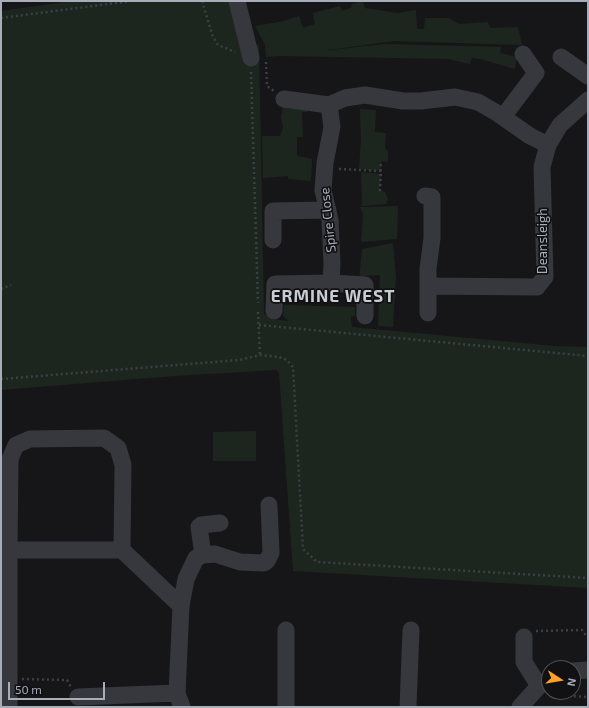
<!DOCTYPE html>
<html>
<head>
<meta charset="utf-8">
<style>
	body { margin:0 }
	#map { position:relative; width:589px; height:708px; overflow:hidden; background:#161618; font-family:"Exo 2",sans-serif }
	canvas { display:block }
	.frame { position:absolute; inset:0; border:2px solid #a7aeb9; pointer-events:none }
	.north { position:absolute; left:541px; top:660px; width:40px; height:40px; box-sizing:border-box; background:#111113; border:1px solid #4d5055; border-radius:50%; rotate:102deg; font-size:11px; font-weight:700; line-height:16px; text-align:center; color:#a7aeb9 }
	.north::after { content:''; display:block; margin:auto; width:14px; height:18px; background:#fda129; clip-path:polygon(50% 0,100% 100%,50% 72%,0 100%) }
	.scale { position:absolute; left:8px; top:682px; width:97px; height:18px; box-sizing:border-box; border:2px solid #a7aeb9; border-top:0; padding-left:5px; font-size:12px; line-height:14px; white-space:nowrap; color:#a7aeb9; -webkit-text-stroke:3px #111113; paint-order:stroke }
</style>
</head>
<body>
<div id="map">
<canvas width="589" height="708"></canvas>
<div class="frame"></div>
<div class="north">N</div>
<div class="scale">50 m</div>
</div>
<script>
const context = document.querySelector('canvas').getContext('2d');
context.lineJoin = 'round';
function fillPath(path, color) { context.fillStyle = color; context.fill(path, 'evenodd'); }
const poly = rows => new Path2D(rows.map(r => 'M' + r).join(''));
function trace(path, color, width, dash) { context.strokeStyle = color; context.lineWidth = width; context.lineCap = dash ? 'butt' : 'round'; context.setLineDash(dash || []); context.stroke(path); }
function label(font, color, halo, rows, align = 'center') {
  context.font = font + ' "Exo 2",sans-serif'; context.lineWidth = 3.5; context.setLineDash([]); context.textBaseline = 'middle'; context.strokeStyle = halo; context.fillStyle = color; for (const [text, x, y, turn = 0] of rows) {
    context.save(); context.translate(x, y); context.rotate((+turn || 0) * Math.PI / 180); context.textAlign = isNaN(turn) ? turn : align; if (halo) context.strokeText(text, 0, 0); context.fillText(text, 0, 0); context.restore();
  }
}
fillPath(poly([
	[72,1,232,1,244,42,259,45,264,313,271,319,289,321,283,316,284,305,355,307,355,316,351,317,352,327,555,346,588,347,588,588,293,571,279,373,276,370,174,376,1,390,1,11],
	[363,1,365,8,398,13,416,10,417,29,424,29,425,18,449,18,459,24,488,22,490,28,518,27,522,45,394,41,321,51,385,44,501,47,500,53,517,57,515,69,480,59,472,58,470,64,448,59,279,56,266,57,265,45,255,26,284,21,299,16,303,28,315,24,313,13,340,6,342,11,351,8,352,4],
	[283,107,306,108,308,112,302,112,303,137,297,137,297,156,312,159,311,181,288,179,288,176,263,178,262,136,280,136,283,127,281,117],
	[360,109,376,110,375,132,386,133,385,148,388,151,388,162,381,161,381,171,359,169,361,139],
	[361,172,381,174,380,190,385,192,388,199,386,204,362,206],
	[398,206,397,239,361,242,363,214,360,207],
	[393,243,396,278,393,327,378,326,380,275,363,276,363,282,359,281,362,249],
	[256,431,256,461,213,461,213,432]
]), '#1d261e');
trace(poly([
	[202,1,213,37,218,45,235,52],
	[1,18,131,1],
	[266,62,267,86,274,91],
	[251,72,258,303],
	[339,169,381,171,380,190,381,161],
	[1,289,11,285],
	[258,312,260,355],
	[259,325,588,356],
	[1,379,239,360,260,355,279,357,287,360,293,367,303,549,317,562,588,578],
	[536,631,582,630,588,638],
	[22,679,67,680,71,687],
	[554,695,588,697]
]), '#3c3f44', 2.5, [2, 3]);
trace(poly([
	[237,1,251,58],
	[561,57,588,76],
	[284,99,329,105,345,98,365,95,403,101,421,101,455,97,478,102,497,113,530,136,548,145],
	[329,105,332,127,325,163,323,190,330,220,332,264,331,283,365,285,365,316],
	[503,117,536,73,523,54],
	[425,196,432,197,432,238,428,269,428,313],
	[273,240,273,211,328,210],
	[428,286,537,287,545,277,542,167,548,145,560,125,588,100],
	[274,311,275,284,331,283],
	[9,550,10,459,16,445,30,439,104,438,118,448,123,465,122,550],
	[122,550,181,606],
	[203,555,199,527,201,525,220,523],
	[524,637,524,662,539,686],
	[573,671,588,670],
	[78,697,177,693],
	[9,707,9,550,122,550],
	[182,707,177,693,181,606,186,579,196,558,203,555,215,554,240,562,264,563,267,561,271,553,269,505],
	[286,707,286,630],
	[408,707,411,630],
	[520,707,539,686,549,680]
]), '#36383d', 17);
label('13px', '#a7aeb9', '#111113', [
	["Spire Close",328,220,-96],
	["Deansleigh",543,241,-90]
]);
context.letterSpacing = '1px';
label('bold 17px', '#c8cdd4', '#111113', [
	["ERMINE WEST",333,296]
]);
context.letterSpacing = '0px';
</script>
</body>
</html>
